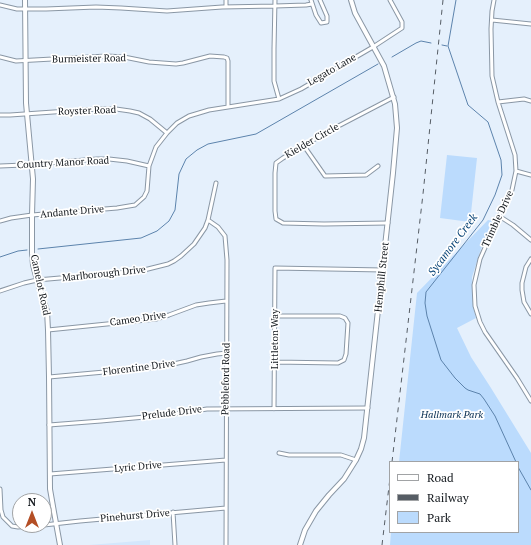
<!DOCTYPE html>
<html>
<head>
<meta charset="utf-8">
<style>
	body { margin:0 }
	#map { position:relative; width:531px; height:545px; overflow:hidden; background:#e5f0fc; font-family:"PT Serif",serif }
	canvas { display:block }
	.legend { position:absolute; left:389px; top:461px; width:130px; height:72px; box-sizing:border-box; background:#fff; border:1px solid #a1a3a5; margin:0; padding:5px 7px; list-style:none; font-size:12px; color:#13181d }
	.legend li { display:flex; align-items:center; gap:8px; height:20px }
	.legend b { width:20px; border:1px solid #a1a3a5 }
	.north { position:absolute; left:12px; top:493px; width:40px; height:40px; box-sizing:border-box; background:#fff; border:1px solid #a1a3a5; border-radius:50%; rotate:0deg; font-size:11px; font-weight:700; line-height:16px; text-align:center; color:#13181d }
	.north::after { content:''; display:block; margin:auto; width:14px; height:18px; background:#b44e25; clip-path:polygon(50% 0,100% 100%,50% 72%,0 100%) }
</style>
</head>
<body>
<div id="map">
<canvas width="531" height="545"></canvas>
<ul class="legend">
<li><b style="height:5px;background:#fff"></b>Road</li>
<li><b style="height:5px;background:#565d65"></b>Railway</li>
<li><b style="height:11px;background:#bbdbfd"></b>Park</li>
</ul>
<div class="north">N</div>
</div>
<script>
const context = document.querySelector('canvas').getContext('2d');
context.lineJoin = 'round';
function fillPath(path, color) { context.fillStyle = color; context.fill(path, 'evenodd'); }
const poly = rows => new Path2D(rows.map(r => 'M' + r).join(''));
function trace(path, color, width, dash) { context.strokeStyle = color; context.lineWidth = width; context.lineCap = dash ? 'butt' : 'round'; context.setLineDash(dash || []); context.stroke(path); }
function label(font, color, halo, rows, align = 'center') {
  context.font = font + ' "PT Serif",serif'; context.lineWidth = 3.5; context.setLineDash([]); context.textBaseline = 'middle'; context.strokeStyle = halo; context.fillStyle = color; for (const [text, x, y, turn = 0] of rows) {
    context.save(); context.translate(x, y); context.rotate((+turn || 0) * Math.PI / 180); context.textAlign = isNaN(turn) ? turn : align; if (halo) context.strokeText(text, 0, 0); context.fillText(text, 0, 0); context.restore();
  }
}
fillPath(poly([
	[150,540,150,545,89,545,126,542]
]), '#d4e7fc');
fillPath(poly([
	[447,155,477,158,470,222,440,218],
	[488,220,494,221,481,249,472,277,473,307,476,318,457,328,471,357,491,388,531,453,531,545,390,545,391,532,518,532,518,462,399,462,417,293]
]), '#bbdbfd');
trace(poly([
	[456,0,448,46,468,105,488,122,501,160,502,175,495,195,483,220,426,292,425,303,427,316,441,360,455,378,465,388,468,390,480,394,484,399,495,416,516,462],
	[442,45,447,46],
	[392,57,416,43,421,41,431,43],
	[38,249,141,238,157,231,169,221,175,210,179,174,186,159,197,150,208,144,256,134,378,64],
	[0,257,18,251,27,250],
	[518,467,531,490]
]), '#5c83ac', 1);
const minor = poly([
	[226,0,226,6],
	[275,0,274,49,274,81,279,99],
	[311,0,316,15,321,23,327,22,327,16,320,0],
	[494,0,492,11,491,29,492,76,498,102,515,155,516,171,512,190,499,216,480,259,474,285,475,306,480,322,485,332,517,378,531,401],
	[0,5,17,9,46,9,96,7,121,8,167,11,222,7,275,6,306,5,312,4],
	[492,20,531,24],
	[0,57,16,61,107,56,124,57,149,62,176,64,183,63,210,56,224,57,227,58,228,61,228,107],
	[498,102,524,99,531,101],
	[0,115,10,115,97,109,116,109,130,111,139,113,150,119,167,133],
	[304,146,325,176,366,175,378,166],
	[0,166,24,165,97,159,109,159,127,161,149,166],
	[516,171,531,175],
	[499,216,513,225,531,240],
	[208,220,218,227,225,236,227,260,226,545],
	[0,221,11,218,32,215,117,208,135,205,144,197,147,191,149,166,156,147,167,133,177,123,189,116,209,110,279,99,301,89,373,47,402,28,402,22,390,0],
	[388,223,324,224,283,223,276,219,275,211,275,173,276,163,283,158,325,133,394,97],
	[531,259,526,267,522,283,522,290,524,302,531,314],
	[0,291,24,283,37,280,140,271,168,264,174,261,181,256,194,244,205,228,208,220,216,183],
	[48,330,156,319,169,315,196,305,209,303,226,301],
	[275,362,338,363,344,360,346,354,348,323,345,318,340,316,275,316],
	[49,377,160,367,187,361,201,357,217,354,227,353],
	[274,409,275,268,383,270],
	[49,425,101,421,167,415,207,409,368,408],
	[279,453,289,455,341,455,356,460],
	[50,474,226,460],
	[0,489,1,510,3,517,12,526,18,527,43,525],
	[173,512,175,545],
	[44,525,80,521,226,508]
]);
const tertiary = poly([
	[25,0,26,103,33,179,32,215,32,253,33,265,37,280,47,311,48,330,49,377,50,489,54,512,60,545],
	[300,545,305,530,316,511,329,495,344,479,356,460,361,449,364,438,393,173,397,128,395,104,384,66,355,13,351,0]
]);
trace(minor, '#8a97a5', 5);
trace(tertiary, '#8a97a5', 6);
trace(minor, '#fff', 3);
trace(tertiary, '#fff', 4);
trace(poly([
	[392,462,423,194,443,0],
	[382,545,390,478]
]), '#565d65', 1, [5, 5]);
label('10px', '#13181d', '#fff', [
	["Burmeister Road",89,59,-1],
	["Legato Lane",332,70,-30],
	["Royster Road",87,111,-2],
	["Kielder Circle",312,141,-30],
	["Country Manor Road",63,163,-3],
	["Andante Drive",72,212,-5],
	["Trimble Drive",498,219,-65],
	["Marlborough Drive",104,274,-6],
	["Hemphill Street",382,277,-84],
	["Camelot Road",40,285,78],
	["Cameo Drive",138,319,-8],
	["Littleton Way",275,339,-90],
	["Florentine Drive",139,368,-7],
	["Pebbleford Road",226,379,-89],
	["Prelude Drive",172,413,-7],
	["Lyric Drive",138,467,-5],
	["Pinehurst Drive",135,516,-5]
]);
label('italic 10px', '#062d51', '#fff', [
	["Hallmark Park",452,415]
]);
label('italic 11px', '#064275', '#fff', [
	["Sycamore Creek",453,245,-53]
]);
</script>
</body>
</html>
